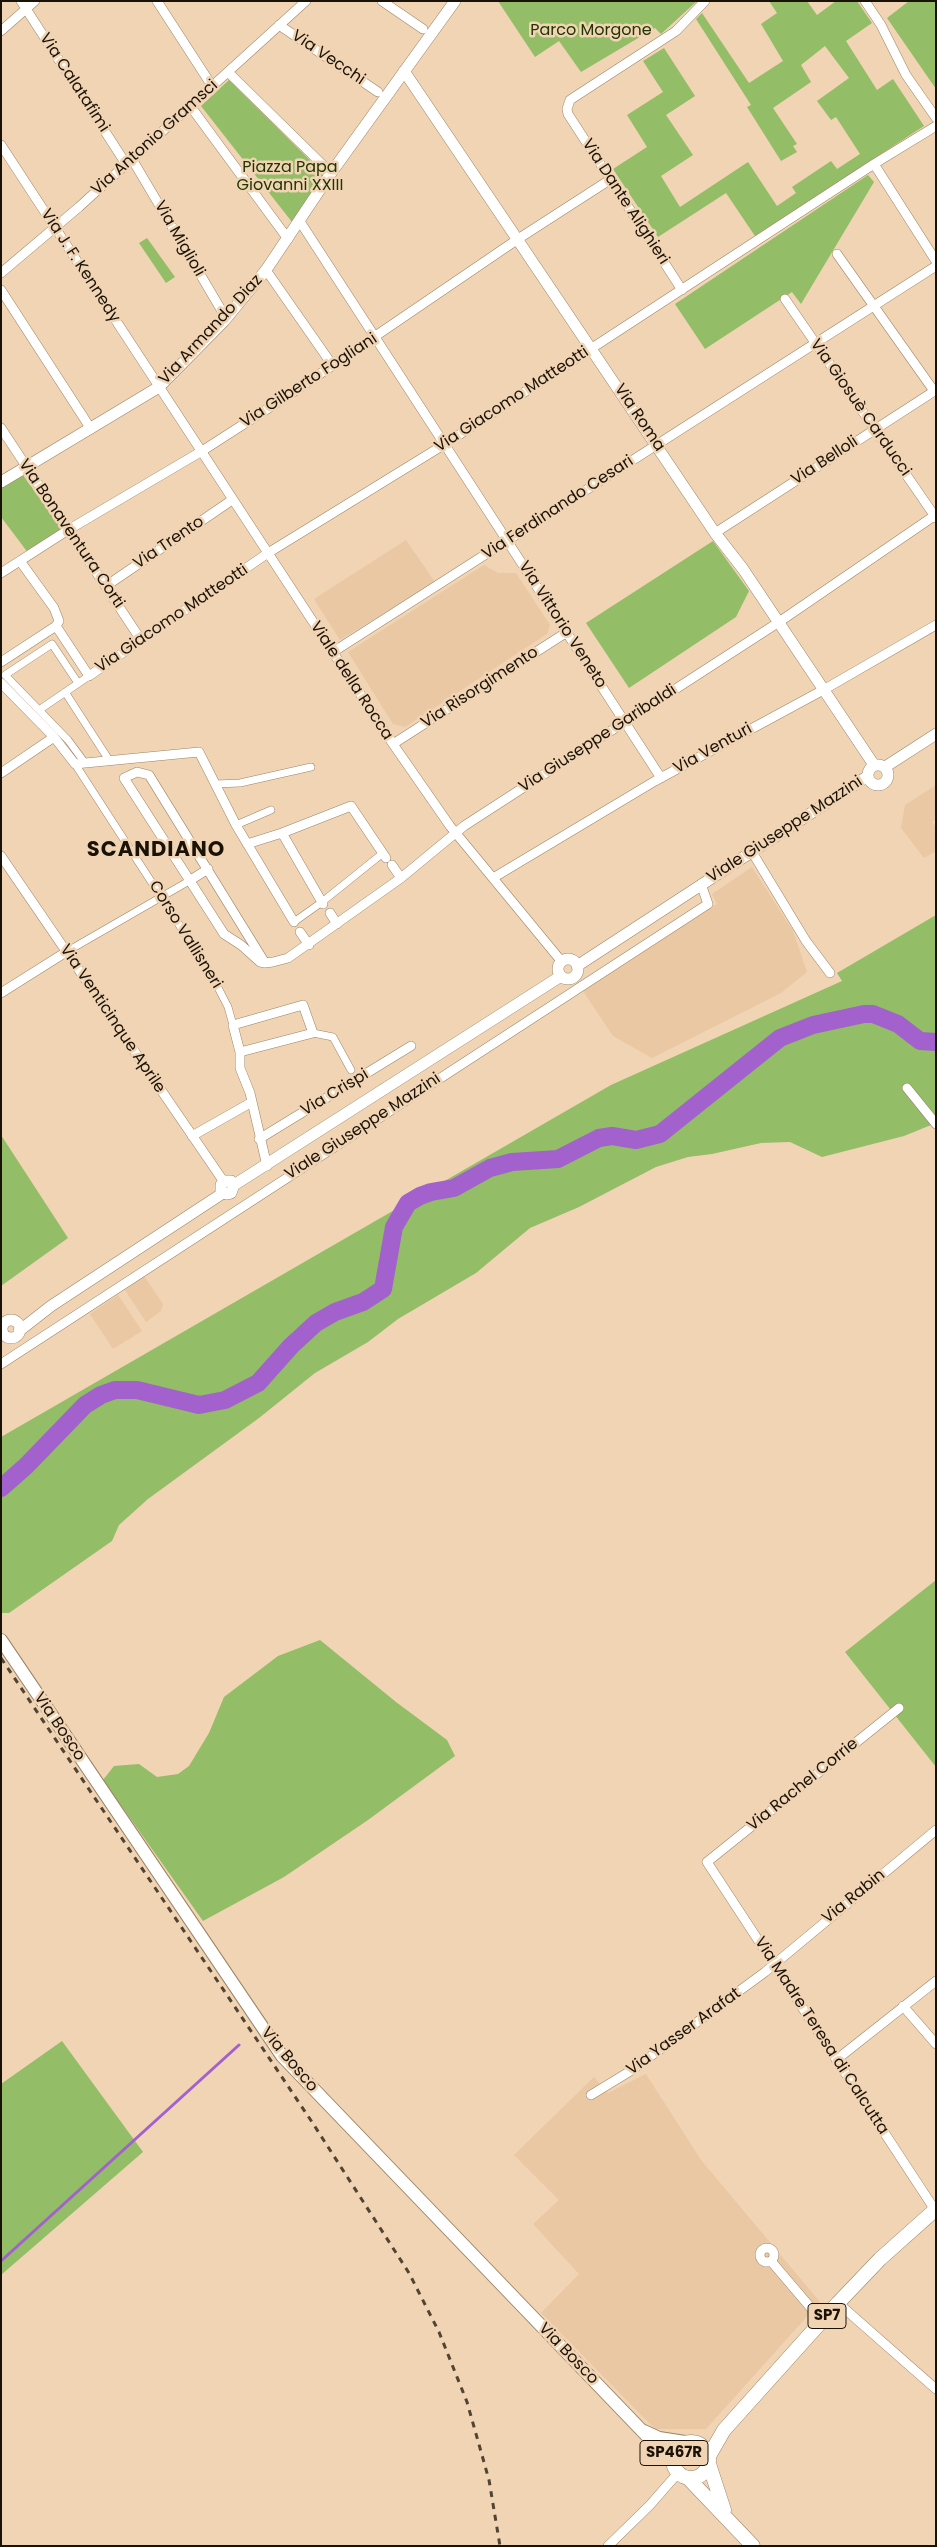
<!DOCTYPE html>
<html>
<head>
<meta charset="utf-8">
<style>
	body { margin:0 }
	#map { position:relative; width:937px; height:2547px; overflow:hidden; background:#f0d4b4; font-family:Poppins,sans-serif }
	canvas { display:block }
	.frame { position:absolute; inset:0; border:2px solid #1b1207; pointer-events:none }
</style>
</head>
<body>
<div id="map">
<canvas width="937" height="2547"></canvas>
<div class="frame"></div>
</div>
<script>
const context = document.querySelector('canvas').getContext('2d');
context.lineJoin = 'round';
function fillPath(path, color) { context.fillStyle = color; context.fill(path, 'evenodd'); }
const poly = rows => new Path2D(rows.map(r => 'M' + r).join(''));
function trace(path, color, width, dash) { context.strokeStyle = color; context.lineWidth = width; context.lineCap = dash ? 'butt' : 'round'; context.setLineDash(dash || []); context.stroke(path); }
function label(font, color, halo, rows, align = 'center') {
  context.font = font + ' Poppins,sans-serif'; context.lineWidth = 5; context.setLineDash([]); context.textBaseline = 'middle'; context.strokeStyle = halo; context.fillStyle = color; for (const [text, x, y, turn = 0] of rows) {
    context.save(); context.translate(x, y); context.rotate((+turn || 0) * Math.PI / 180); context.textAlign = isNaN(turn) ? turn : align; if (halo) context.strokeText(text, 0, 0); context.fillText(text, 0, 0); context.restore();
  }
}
fillPath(poly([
	[406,540,435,582,340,640,314,599],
	[484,565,498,573,516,573,550,625,547,634,405,727,393,724,348,652],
	[936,785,936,819,932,822,936,827,936,851,924,858,901,828,905,805],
	[752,867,793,931,807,972,781,993,652,1058,613,1036,583,991,717,904,712,894],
	[144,1276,163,1304,161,1311,146,1322,125,1290],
	[118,1295,142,1331,113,1349,90,1314],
	[646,2074,701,2160,820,2302,706,2429,655,2429,541,2313,579,2274,533,2224,559,2200,514,2155,594,2077,608,2093]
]), '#e9c8a3');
fillPath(poly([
	[498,1,697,1,661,34,655,28,581,72,559,41,535,57],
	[769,1,807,1,817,15,836,1,857,1,872,23,846,41,877,90,893,79,924,126,755,236,726,193,658,237,613,169,647,147,627,115,663,92,643,61,664,48,695,96,666,115,693,155,661,176,680,207,748,162,777,206,796,193,792,187,831,161,837,169,860,154,836,117,831,120,817,101,849,78,825,46,801,65,811,82,773,108,797,144,793,146,797,152,781,161,747,107,751,105,696,19,702,13,749,83,783,61,761,24,777,13],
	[909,1,936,1,936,89,887,18],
	[229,80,325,175,292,222,201,106],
	[868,175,874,182,801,304,792,292,705,349,675,304],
	[147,238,175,277,166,283,139,243],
	[23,475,63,531,29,554,1,517,1,487],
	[713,541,749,591,736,617,629,688,586,623],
	[936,915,936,1123,904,1136,822,1157,790,1142,761,1143,712,1154,688,1157,656,1167,579,1207,530,1228,476,1273,398,1319,368,1342,315,1373,259,1418,148,1499,119,1525,112,1541,9,1613,1,1613,1,1437,611,1085,842,981,837,973],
	[1,1135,68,1238,1,1286],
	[936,1580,936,1767,845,1652],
	[320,1640,396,1702,447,1740,455,1756,368,1820,284,1877,203,1921,103,1780,114,1766,139,1764,157,1777,178,1774,189,1766,209,1733,224,1697,278,1656],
	[62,2041,143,2152,1,2275,1,2084]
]), '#93bd66');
trace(poly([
	[1,2261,239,2045]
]), '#a261cd', 3);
trace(poly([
	[1,1488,26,1466,85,1405,101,1395,115,1390,137,1390,199,1405,225,1400,258,1383,291,1346,316,1323,335,1312,363,1302,383,1289,394,1227,408,1203,420,1196,431,1192,454,1188,490,1168,512,1162,558,1159,599,1138,612,1136,636,1140,660,1134,780,1038,813,1025,864,1014,873,1014,898,1024,920,1041,936,1042]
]), '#a261cd', 18);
const pedestrian = poly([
	[78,683,52,644,5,675,68,740,85,763],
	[65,692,109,760],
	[39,710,89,676],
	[75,764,211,974,228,1007,233,1025],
	[216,784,240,783,311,767],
	[236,825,271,810],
	[294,922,322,902,383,853],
	[66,952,189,881],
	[313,1033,333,1037,351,1070]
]);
const minor = poly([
	[21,1,126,164],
	[157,1,212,86],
	[382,1,423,29],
	[865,1,881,25,906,75,936,118],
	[279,25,378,92],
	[1,31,35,1],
	[228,72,331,173],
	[191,107,288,239],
	[1,145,393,744,450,826,562,962],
	[132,159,226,318],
	[874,164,936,261],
	[299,220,661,778],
	[837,254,934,391],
	[266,270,333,366],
	[1,273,79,207,306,1],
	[1,290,91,429],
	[682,290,568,114,567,109,570,100,576,96,676,31,705,1],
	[785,299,936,518],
	[1,428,141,640],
	[715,533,936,390],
	[1,573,68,530,202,451,286,397,518,239,611,179],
	[106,586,232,500],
	[56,626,89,676,268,553,445,444,874,164,936,126],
	[333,652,936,266],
	[1,662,56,626,59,621,54,608,20,561],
	[1,683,54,737,75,764,199,752,236,825,294,922],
	[393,744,567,632],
	[1,773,54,737],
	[247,844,282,833],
	[752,852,806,941,830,973],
	[1,856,224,1182],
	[392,865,401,878],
	[493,878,655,781,825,689,936,625],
	[189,881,208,869],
	[323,904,282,833,351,806,386,858],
	[330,913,337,924],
	[300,932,309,945],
	[265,963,149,775,137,772,124,778,224,934,241,945,260,962,265,963,273,962,288,958,401,878,464,826,779,622,934,516],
	[1,993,66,952],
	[240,1052,313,1033,303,1005,233,1025,240,1052,240,1068,250,1093,267,1166],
	[907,1088,936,1124],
	[192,1136,252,1102],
	[259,1139,411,1046],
	[1,1364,708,904,701,884],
	[899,1708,707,1862,935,2210],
	[903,2006,936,2044],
	[836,2060,936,1981],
	[591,2095,632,2070,765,1972,936,1830],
	'760 2255a7 7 0 1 1 14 0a7 7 0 1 1-14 0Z',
	[771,2261,822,2321],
	[838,2303,936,2389],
	[608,2546,650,2505,678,2473]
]);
const tertiary = poly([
	[404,71,715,533,743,569,874,765],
	[1,482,159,387,224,321,266,270,331,173,455,1],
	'868 775a10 10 0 1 1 20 0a10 10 0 1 1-20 0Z',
	[885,767,936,734],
	'558 969a10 10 0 1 1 20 0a10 10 0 1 1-20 0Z',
	[577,966,868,776],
	[234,1185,231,1181,225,1181,221,1185,221,1191,226,1194,231,1193,234,1185,561,976],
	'2 1329a9 9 0 1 1 18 0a9 9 0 1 1-18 0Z',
	[19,1331,51,1306,223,1193]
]);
const secondary = poly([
	[1,1640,282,2056,672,2462],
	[644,2431,659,2438,685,2442]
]);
const primary = poly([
	'673 2460a18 18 0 1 1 36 0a18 18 0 1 1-36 0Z',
	[709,2456,724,2430,838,2303,880,2259,936,2209],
	[709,2464,724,2510],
	[689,2479,753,2546]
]);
trace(pedestrian, '#9d8366', 8);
trace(minor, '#9d8366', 10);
trace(tertiary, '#9d8366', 12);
trace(secondary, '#9d8366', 14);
trace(primary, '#9d8366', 15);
trace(pedestrian, '#fff', 7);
trace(minor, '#fff', 9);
trace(tertiary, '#fff', 11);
trace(secondary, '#fff', 12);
trace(primary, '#fff', 14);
trace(poly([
	[1,1658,312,2122,409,2273,439,2332,467,2402,489,2480,500,2546]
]), '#514433', 3, [6, 6]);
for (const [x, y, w] of [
	[827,2316,38],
	[674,2453,68]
]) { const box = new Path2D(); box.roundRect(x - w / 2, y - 12.5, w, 25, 4); context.fillStyle = '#f0d4b4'; context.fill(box); trace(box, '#1b1207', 1); }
label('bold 15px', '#1b1207', null, [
	["SP7",827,2316],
	["SP467R",674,2453]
]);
label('16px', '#213602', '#f0d4b4', [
	["Parco Morgone",591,31],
	["Piazza Papa",290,168],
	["Giovanni XXIII",290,186]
]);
label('16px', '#1b1207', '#f0d4b4', [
	["Via Vecchi",328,58,34],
	["Via Calatafimi",74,83,57],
	["Via Antonio Gramsci",155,138,-42],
	["Via Dante Alighieri",625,202,57],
	["Via Miglioli",179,239,60],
	["Via J. F. Kennedy",80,266,57],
	["Via Armando Diaz",211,330,-47],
	["Via Gilberto Fogliani",309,381,-33],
	["Via Giacomo Matteotti",512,400,-33],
	["Via Giosuè Carducci",860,408,55],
	["Via Roma",639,418,56],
	["Via Belloli",825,461,-33],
	["Via Ferdinando Cesari",558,508,-33],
	["Via Bonaventura Corti",71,534,56],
	["Via Trento",169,543,-34],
	["Via Giacomo Matteotti",172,619,-34],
	["Via Vittorio Veneto",562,625,57],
	["Viale della Rocca",351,681,57],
	["Via Risorgimento",480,688,-33],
	["Via Giuseppe Garibaldi",598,739,-33],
	["Via Venturi",713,749,-29],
	["Viale Giuseppe Mazzini",785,830,-33],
	["Corso Vallisneri",185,935,58],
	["Via Venticinque Aprile",112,1019,56],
	["Via Crispi",335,1093,-31],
	["Viale Giuseppe Mazzini",363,1127,-33],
	["Via Bosco",59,1727,56],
	["Via Rachel Corrie",803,1785,-39],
	["Via Rabin",854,1897,-39],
	["Via Yasser Arafat",684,2032,-36],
	["Via Madre Teresa di Calcutta",821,2036,57],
	["Via Bosco",289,2060,50],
	["Via Bosco",568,2354,46]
]);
context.letterSpacing = '1px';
label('bold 21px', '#1b1207', '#f0d4b4', [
	["SCANDIANO",156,851]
]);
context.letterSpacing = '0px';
</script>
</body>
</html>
